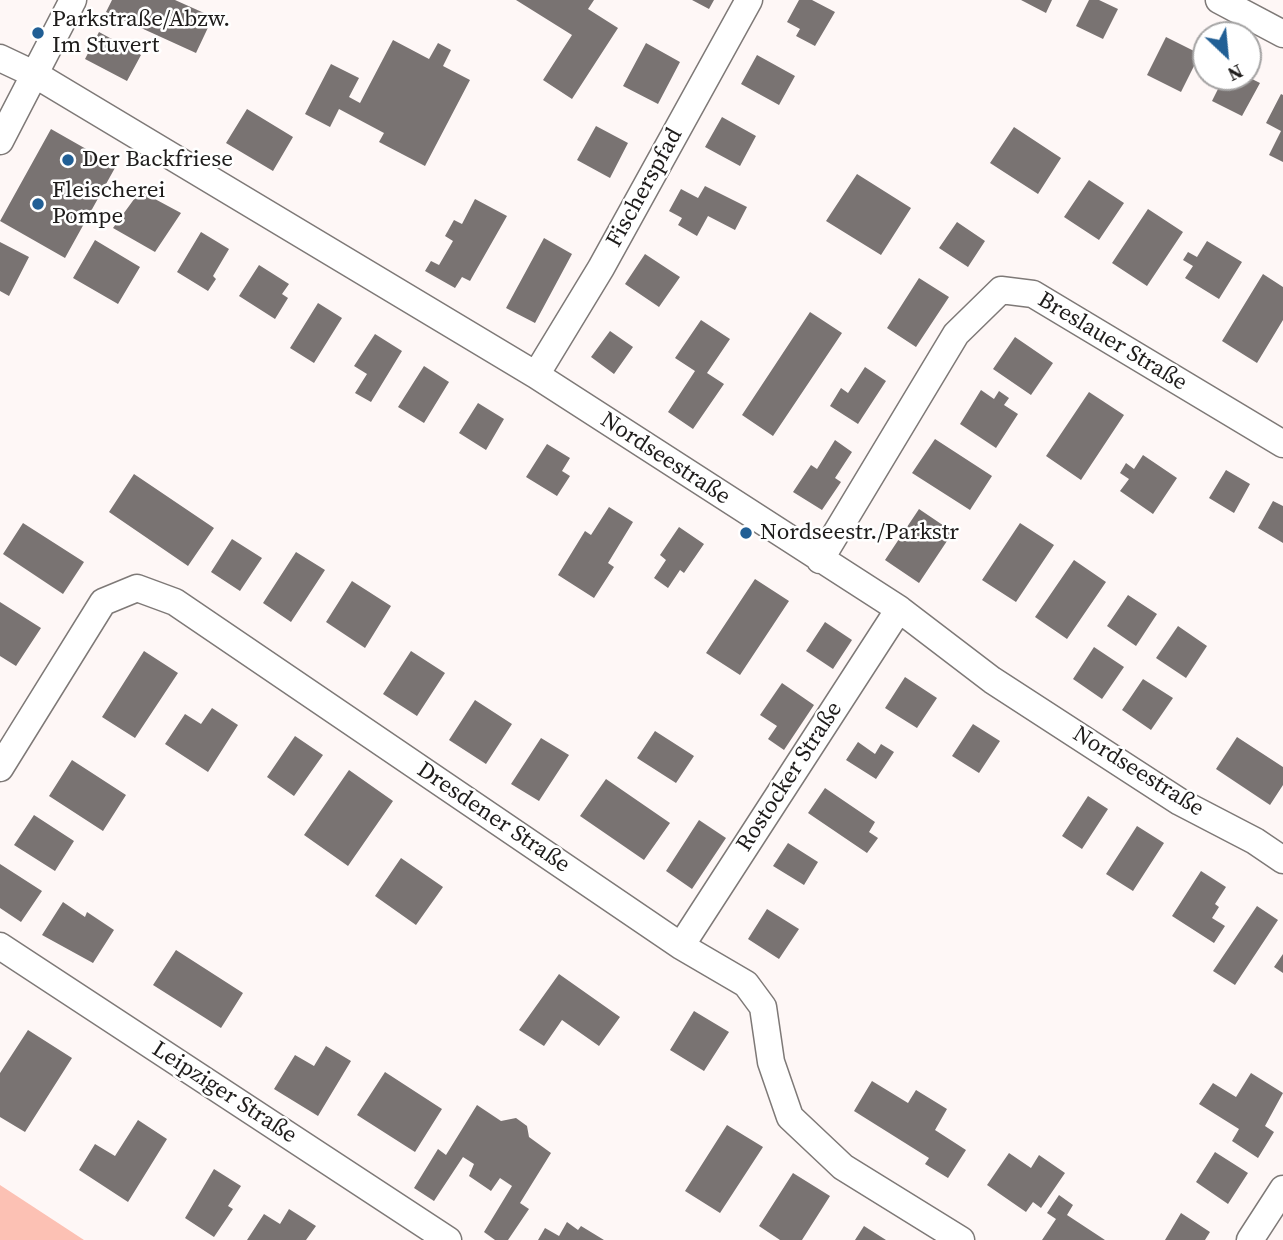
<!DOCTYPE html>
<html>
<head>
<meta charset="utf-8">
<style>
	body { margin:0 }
	#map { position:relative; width:1283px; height:1240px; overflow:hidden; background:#fef7f6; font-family:"Source Serif 4",serif }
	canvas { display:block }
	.north { position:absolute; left:1192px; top:21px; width:70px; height:70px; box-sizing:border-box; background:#fff; border:2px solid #a5a4a4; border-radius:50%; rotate:154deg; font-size:19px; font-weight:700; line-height:28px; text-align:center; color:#1e1c1b }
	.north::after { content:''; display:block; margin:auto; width:24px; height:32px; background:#215f95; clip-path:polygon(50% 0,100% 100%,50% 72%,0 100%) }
</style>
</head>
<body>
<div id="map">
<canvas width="1283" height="1240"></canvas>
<div class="north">N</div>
</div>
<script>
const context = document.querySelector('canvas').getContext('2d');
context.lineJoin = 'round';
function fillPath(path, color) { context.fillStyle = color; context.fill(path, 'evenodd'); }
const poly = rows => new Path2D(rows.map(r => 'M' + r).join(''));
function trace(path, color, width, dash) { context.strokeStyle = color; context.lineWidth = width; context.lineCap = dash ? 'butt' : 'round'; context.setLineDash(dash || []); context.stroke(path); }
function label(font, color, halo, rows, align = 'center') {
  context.font = font + ' "Source Serif 4",serif'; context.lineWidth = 5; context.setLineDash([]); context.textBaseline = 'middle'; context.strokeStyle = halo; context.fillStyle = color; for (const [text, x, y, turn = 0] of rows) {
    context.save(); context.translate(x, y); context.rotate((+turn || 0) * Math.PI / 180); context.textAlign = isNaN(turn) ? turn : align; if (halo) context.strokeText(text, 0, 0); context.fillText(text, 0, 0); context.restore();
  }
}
fillPath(poly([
	[0,1185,84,1240,0,1240]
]), '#fcc1b4');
fillPath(poly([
	[112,0,175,0,213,17,196,53,106,12],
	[516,0,594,0,588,9,618,28,572,99,543,80,572,35],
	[692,0,714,0,709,9],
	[799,0,812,0,835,12,815,46,796,36,800,29,787,22],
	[1021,0,1052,0,1046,13],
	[1089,0,1099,0,1118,9,1103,39,1076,26],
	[99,32,141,55,127,81,85,59],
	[1166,37,1200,54,1181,92,1147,75],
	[393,40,429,59,438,43,451,50,443,66,470,80,425,166,379,142,384,133,339,109,330,127,305,114,331,64,359,78,349,97,360,103],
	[646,43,680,62,658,104,623,86],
	[757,55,795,76,779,105,741,84],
	[1224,77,1248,77,1260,83,1242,116,1212,101],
	[1281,94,1283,95,1283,162,1269,155,1281,131,1266,123],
	[247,109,293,137,273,171,226,143],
	[722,117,756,136,740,166,705,147],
	[596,126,628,143,610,178,577,160],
	[1014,127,1061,158,1038,194,990,163],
	[51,129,116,166,65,258,0,221],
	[857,174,911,208,881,255,826,221],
	[1089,180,1124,203,1099,240,1064,217],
	[705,186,747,207,735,230,708,216,697,236,678,225,682,218,669,211,681,189,698,198],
	[140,191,181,213,155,252,113,228],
	[475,199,507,216,470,281,462,277,455,288,425,271,431,261,439,265,453,241,445,236,454,220,462,224],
	[1148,209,1183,232,1147,286,1112,263],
	[957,222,985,241,968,267,939,248],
	[201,232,229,249,213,276,216,279,208,291,177,272],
	[544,238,572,254,535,323,506,308],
	[95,240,140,267,118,304,73,278],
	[1207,241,1242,262,1219,299,1185,278,1193,266,1183,260,1188,252,1197,257],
	[0,242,29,257,9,296,0,291],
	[645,254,680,277,659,307,625,284],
	[259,265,289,284,282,294,288,298,275,319,239,296],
	[1263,274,1283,287,1283,320,1257,363,1222,341],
	[919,278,949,297,916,347,887,328],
	[318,303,342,318,314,363,290,348],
	[810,312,842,333,773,436,742,415],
	[701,320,730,339,707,373,724,384,693,429,668,412,695,371,675,358],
	[610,331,633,347,614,374,591,357],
	[375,334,402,351,371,402,355,393,367,374,354,366],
	[1015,337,1053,363,1031,395,993,369],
	[424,366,449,382,424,423,398,407],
	[865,367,886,381,858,424,830,406,841,388,848,393],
	[981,390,994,399,999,391,1009,398,1004,405,1018,414,996,448,960,424],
	[1089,392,1124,415,1081,480,1046,456],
	[478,403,504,419,486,450,459,433],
	[935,439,992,476,970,510,912,473],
	[835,440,852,452,835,478,841,482,822,510,793,492,811,465,817,469],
	[547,444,570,458,562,471,570,476,557,496,526,477],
	[1143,455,1177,478,1153,514,1120,491,1129,479,1120,473,1126,463,1134,469],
	[1226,470,1250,484,1234,513,1209,498],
	[134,474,214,528,188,566,109,512],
	[1273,501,1283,506,1283,543,1258,528],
	[609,507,633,522,608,563,614,567,594,598,558,575,585,531,591,535],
	[919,509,953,532,919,583,885,560],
	[23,523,84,562,63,594,3,554],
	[1020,523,1054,545,1016,602,982,580],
	[679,527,704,544,684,573,680,570,668,588,654,578,666,560,660,555],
	[232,539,262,558,240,591,211,572],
	[296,552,325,570,291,622,263,603],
	[1074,560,1106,582,1067,639,1035,617],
	[755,579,789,601,740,675,706,653],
	[352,581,391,606,365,648,326,622],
	[1128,595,1157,614,1136,646,1107,626],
	[0,602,41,628,16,666,0,656],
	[825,622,852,640,833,669,806,651],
	[1178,626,1207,646,1186,678,1156,658],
	[1094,647,1124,667,1102,699,1073,679],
	[144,651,178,673,135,738,102,717],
	[411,651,445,673,417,716,383,694],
	[905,677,937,698,917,728,885,708],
	[1143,679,1173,698,1151,730,1122,710],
	[782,683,814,705,784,750,768,739,777,726,760,715],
	[475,700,512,724,486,764,449,740],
	[212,708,238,725,208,772,165,744,185,714,201,724],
	[973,724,1000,741,979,773,952,756],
	[655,731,694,756,676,783,637,758],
	[295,736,323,755,294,796,267,777],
	[1237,737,1283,767,1283,785,1270,805,1216,769],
	[541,738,569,755,539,801,511,784],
	[858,742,875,754,881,744,894,752,876,779,846,760],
	[72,760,126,795,103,831,49,796],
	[349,770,393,801,348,866,304,835],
	[606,779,670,823,644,860,580,816],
	[825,788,875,822,869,832,878,838,867,853,808,813],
	[1088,796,1108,809,1082,849,1062,836],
	[34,815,74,841,55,871,14,845],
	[699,820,726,838,692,889,666,871],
	[1137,826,1164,843,1133,891,1106,874],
	[788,843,818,862,804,885,773,866],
	[401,858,443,887,416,925,375,896],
	[0,864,42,891,21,922,0,908],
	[1201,871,1226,887,1215,904,1219,907,1212,918,1225,926,1214,943,1172,916],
	[63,902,85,917,87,912,114,930,93,963,42,935],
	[1257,906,1278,920,1235,985,1213,971],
	[767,909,799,929,779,959,748,939],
	[176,950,243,993,221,1028,153,985],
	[1283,954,1283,973,1274,967],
	[559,974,620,1017,599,1046,562,1020,544,1046,519,1030],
	[694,1011,729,1032,704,1071,670,1050],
	[28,1030,72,1058,25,1132,0,1117,0,1073],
	[326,1046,351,1061,318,1116,274,1089,295,1055,314,1066],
	[385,1072,442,1109,415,1152,357,1115],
	[1251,1073,1283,1093,1265,1126,1274,1132,1258,1158,1232,1141,1239,1129,1199,1104,1213,1083,1236,1097],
	[872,1081,908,1103,916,1090,947,1109,935,1130,966,1150,948,1178,925,1164,929,1158,854,1111],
	[477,1105,501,1121,516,1118,527,1126,529,1137,551,1153,520,1203,529,1209,508,1240,495,1240,484,1232,512,1186,500,1178,491,1191,469,1176,474,1164,463,1157,434,1201,414,1188,438,1149,446,1155],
	[138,1120,167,1139,128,1202,79,1170,95,1144,115,1156],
	[727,1125,763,1147,720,1213,685,1191],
	[1215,1152,1248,1173,1228,1204,1196,1182],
	[1009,1153,1031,1168,1039,1155,1065,1173,1041,1208,1033,1202,1026,1212,987,1185],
	[214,1169,241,1186,228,1206,233,1209,214,1237,185,1218],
	[793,1173,830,1196,802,1240,780,1240,759,1226],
	[1059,1195,1073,1205,1067,1215,1105,1240,1042,1240,1056,1219,1047,1213],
	[289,1209,316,1226,306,1240,247,1240,264,1214,280,1224],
	[1181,1213,1210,1232,1205,1240,1165,1240],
	[567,1222,578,1230,581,1226,604,1240,538,1240,545,1228,559,1236],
	[864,1226,886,1240,855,1240]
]), '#797372');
const street = poly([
	[1219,0,1283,34],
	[0,58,36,75,536,375,899,609,992,680,1180,802,1255,841,1283,860],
	[0,141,73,0],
	[536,375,601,268,749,0],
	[820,560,956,334,1001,290,1033,294,1283,444],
	[0,768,103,602,137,588,175,602,681,946,746,984,763,1007,771,1062,790,1117,843,1167,961,1240],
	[0,946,448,1240],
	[681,946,899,609],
	[1250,1240,1283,1189]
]);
trace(street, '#7e7977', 29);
trace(street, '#fff', 26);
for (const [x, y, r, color] of [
	[38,33,7,"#215f95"],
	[68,160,7,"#215f95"],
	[38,204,7,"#215f95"],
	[746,533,7,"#215f95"]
]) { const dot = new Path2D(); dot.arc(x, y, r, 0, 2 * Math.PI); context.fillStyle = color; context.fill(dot); trace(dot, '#fff', 2.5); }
label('23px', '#1e1c1b', '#fff', [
	["Parkstraße/Abzw.",52,20],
	["Im Stuvert",52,46],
	["Der Backfriese",82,160],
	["Fleischerei",52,191],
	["Pompe",52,217],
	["Nordseestr./Parkstr",760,533]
], 'left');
label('23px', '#1e1c1b', '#fff', [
	["Fischerspfad",645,188,-61],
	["Breslauer Straße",1112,342,31],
	["Nordseestraße",665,459,33],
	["Nordseestraße",1138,772,32],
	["Rostocker Straße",790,777,-57],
	["Dresdener Straße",493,818,34],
	["Leipziger Straße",224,1093,33]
]);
</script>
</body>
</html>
